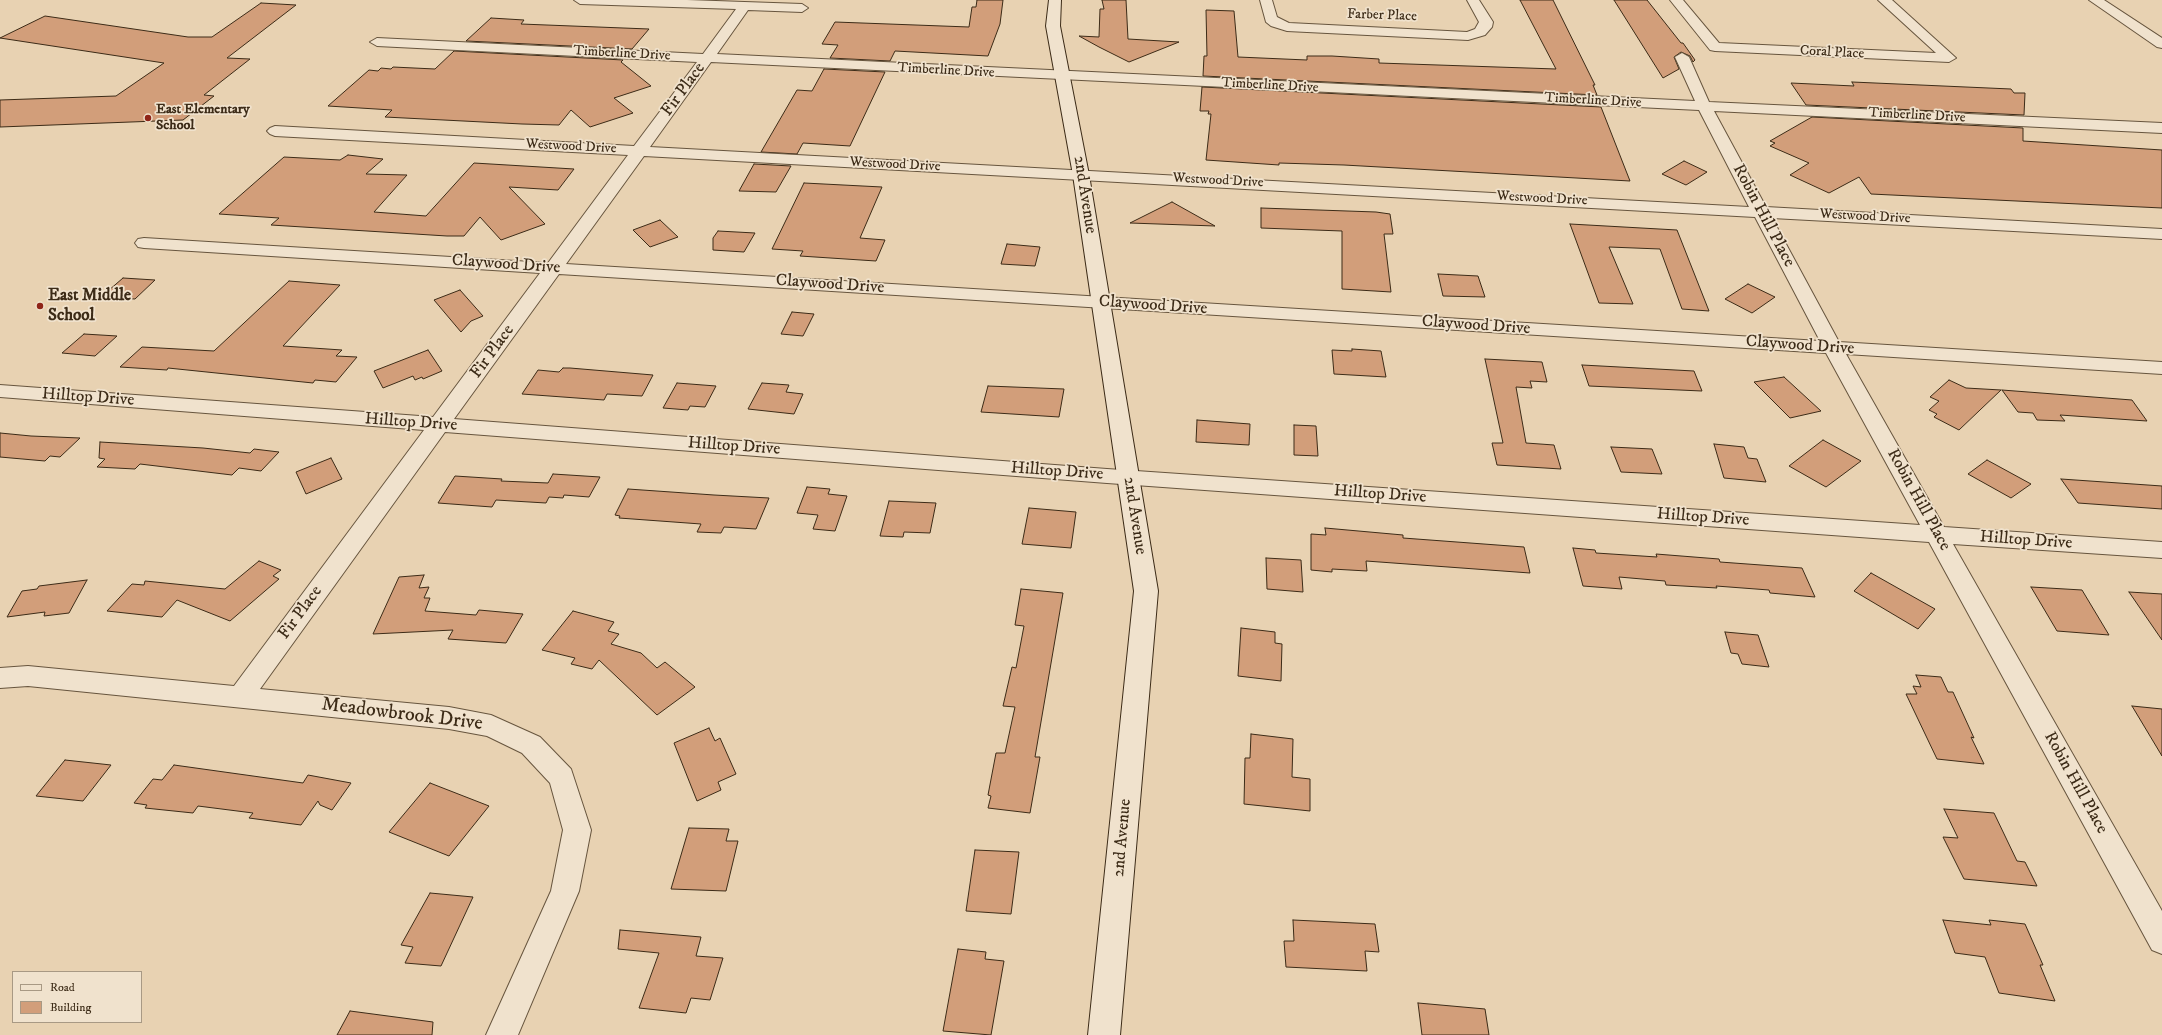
<!DOCTYPE html>
<html>
<head>
<meta charset="utf-8">
<style>
	body { margin:0 }
	#map { position:relative; width:2162px; height:1035px; overflow:hidden; background:#e8d2b2; font-family:"IM FELL DW Pica",serif }
	canvas { display:block }
	.legend { position:absolute; left:12px; top:971px; width:130px; height:52px; box-sizing:border-box; background:#f0e2cd; border:1px solid #a89984; margin:0; padding:5px 7px; list-style:none; font-size:12px; color:#3c2b17 }
	.legend li { display:flex; align-items:center; gap:8px; height:20px }
	.legend b { width:20px; border:1px solid #a89984 }
</style>
</head>
<body>
<div id="map">
<canvas width="2162" height="1035"></canvas>
<ul class="legend">
<li><b style="height:5px;background:#f0e2cd"></b>Road</li>
<li><b style="height:11px;background:#d29e7a"></b>Building</li>
</ul>
</div>
<script>
const context = document.querySelector('canvas').getContext('2d');
context.lineJoin = 'round';
function fillPath(path, color) { context.fillStyle = color; context.fill(path, 'evenodd'); }
const poly = rows => new Path2D(rows.map(r => 'M' + r).join(''));
function trace(path, color, width, dash) { context.strokeStyle = color; context.lineWidth = width; context.lineCap = dash ? 'butt' : 'round'; context.setLineDash(dash || []); context.stroke(path); }
function label(font, color, halo, rows, align = 'center') {
  context.font = font + ' "IM FELL DW Pica",serif'; context.lineWidth = 3.5; context.setLineDash([]); context.textBaseline = 'middle'; context.strokeStyle = halo; context.fillStyle = color; for (const [text, x, y, turn = 0] of rows) {
    context.save(); context.translate(x, y); context.rotate((+turn || 0) * Math.PI / 180); context.textAlign = isNaN(turn) ? turn : align; if (halo) context.strokeText(text, 0, 0); context.fillText(text, 0, 0); context.restore();
  }
}
const building = poly([
	[977,0,1003,0,1000,24,988,56,895,51,890,61,830,58,838,45,822,44,835,22,969,27,972,7,976,7,977,0],
	[1102,0,1126,0,1128,39,1179,42,1129,62,1099,47,1079,36,1099,37,1100,9,1104,9,1102,0],
	[1520,0,1553,0,1595,85,1593,85,1597,95,1203,76,1204,56,1207,56,1206,10,1234,11,1238,57,1307,60,1307,56,1332,56,1379,59,1379,63,1556,69,1520,0],
	[1614,0,1647,0,1681,43,1683,43,1695,60,1693,62,1690,56,1681,52,1674,57,1679,69,1663,78,1614,0],
	[261,3,296,5,227,58,250,59,204,95,214,96,183,120,0,127,0,100,116,96,164,63,0,38,45,16,188,37,212,37,261,3],
	[491,18,524,20,521,24,649,29,632,49,466,41,491,18],
	[454,51,623,60,621,62,651,86,614,98,633,113,590,127,571,110,559,125,522,124,385,117,392,110,328,106,369,70,378,71,381,68,391,69,393,67,435,69,454,51],
	[824,69,885,72,850,146,803,143,797,154,761,152,797,90,812,91,824,69],
	[1852,82,2011,89,2014,93,2025,93,2024,115,1806,105,1791,83,1854,86,1852,82],
	[1202,87,1601,107,1630,181,1344,165,1279,163,1279,165,1206,160,1211,114,1208,114,1209,111,1200,111,1202,87],
	[1812,117,2023,128,2023,141,2162,150,2162,208,1871,194,1859,177,1829,193,1790,175,1809,163,1770,146,1775,143,1770,141,1812,117],
	[348,155,383,159,366,174,407,175,374,212,426,216,474,163,574,169,558,190,509,187,545,224,501,240,480,217,464,236,447,236,271,225,279,218,219,214,284,157,340,160,348,155],
	[1684,161,1707,172,1686,185,1662,174,1684,161],
	[754,164,791,166,776,192,739,191,754,164],
	[804,183,882,187,860,238,885,240,876,261,800,256,803,251,772,249,804,183],
	[1172,202,1215,226,1130,223,1172,202],
	[1261,208,1376,212,1390,214,1393,234,1384,234,1391,292,1342,289,1342,231,1261,228,1261,208],
	[660,220,678,237,650,247,633,230,660,220],
	[1570,224,1677,230,1709,311,1682,309,1660,249,1609,247,1633,304,1599,303,1570,224],
	[718,231,755,233,744,252,713,250,713,238,718,231],
	[1007,244,1040,247,1035,266,1001,264,1007,244],
	[1438,274,1478,276,1485,297,1443,296,1438,274],
	[123,278,155,280,135,299,101,297,123,278],
	[289,281,340,285,283,346,342,350,336,356,357,357,336,382,315,380,313,383,168,368,167,370,120,367,142,347,214,351,289,281],
	[1748,284,1775,297,1752,313,1725,299,1748,284],
	[460,290,483,316,471,321,461,332,434,300,460,290],
	[792,312,814,314,803,336,781,334,792,312],
	[84,334,117,336,95,356,62,353,84,334],
	[1352,349,1381,351,1386,377,1334,374,1332,350,1352,351,1352,349],
	[428,350,442,371,423,379,422,377,415,380,413,376,383,388,374,371,428,350],
	[1485,359,1542,362,1547,382,1530,381,1532,388,1516,387,1526,443,1554,445,1561,469,1497,465,1492,443,1503,443,1485,359],
	[1582,365,1694,371,1702,391,1589,386,1582,365],
	[563,368,570,368,653,375,642,396,607,394,604,400,522,394,538,370,559,372,563,368],
	[1784,377,1821,411,1790,418,1754,382,1784,377],
	[1949,380,1966,388,2001,390,1959,430,1934,417,1937,414,1929,410,1939,401,1930,397,1949,380],
	[677,383,716,386,705,407,690,406,688,410,663,408,677,383],
	[762,383,789,385,786,392,803,394,794,414,748,409,762,383],
	[988,386,1064,389,1059,417,981,412,988,386],
	[2002,390,2132,400,2147,421,2060,415,2065,421,2037,420,2033,413,2018,412,2002,390],
	[1197,420,1250,424,1249,445,1196,442,1197,420],
	[1294,425,1316,426,1318,456,1294,455,1294,425],
	[0,433,31,436,80,438,60,457,50,456,45,461,0,457,0,433],
	[1823,440,1861,461,1826,487,1789,466,1823,440],
	[100,442,203,448,250,453,254,449,279,452,261,471,239,468,232,475,140,464,135,469,97,467,105,459,99,458,100,442],
	[1714,444,1744,447,1748,458,1757,459,1766,482,1724,478,1714,444],
	[1611,447,1652,449,1662,474,1621,472,1611,447],
	[331,458,342,479,306,494,296,472,331,458],
	[1987,460,2031,484,2011,498,1968,474,1987,460],
	[553,474,600,477,589,497,564,495,563,498,549,497,546,503,496,500,492,507,438,503,455,476,502,479,501,481,548,483,553,474],
	[2061,479,2162,486,2162,509,2078,503,2061,479],
	[807,487,830,489,828,494,847,496,835,531,813,529,818,515,797,513,807,487],
	[628,489,714,495,769,498,756,529,724,527,721,533,697,532,701,524,619,518,620,516,615,515,628,489],
	[889,501,936,503,930,533,904,532,903,537,880,536,889,501],
	[1029,508,1076,512,1071,548,1022,544,1029,508],
	[1325,528,1403,535,1403,538,1524,547,1530,573,1366,561,1367,571,1332,569,1332,572,1311,570,1311,534,1326,535,1325,528],
	[1573,548,1595,550,1596,553,1657,557,1656,554,1719,559,1720,562,1802,568,1815,597,1770,593,1769,590,1716,586,1717,588,1666,585,1665,581,1619,577,1622,589,1583,586,1573,548],
	[1266,558,1301,560,1303,592,1267,589,1266,558],
	[259,561,281,570,273,576,279,579,230,621,177,600,162,617,107,611,132,584,144,585,145,581,225,589,259,561],
	[1871,573,1935,609,1918,629,1854,591,1871,573],
	[424,575,419,588,429,587,424,598,430,598,425,611,476,615,479,610,523,614,506,643,448,639,453,630,373,634,399,577,424,575],
	[87,580,69,613,44,616,45,612,7,617,22,591,37,589,39,586,87,580],
	[2031,587,2082,590,2109,635,2057,631,2031,587],
	[1021,589,1063,593,1035,757,1040,757,1030,813,988,808,991,796,988,795,996,753,1005,753,1015,707,1003,706,1012,667,1016,668,1024,626,1015,625,1021,589],
	[2129,592,2162,594,2162,640,2129,592],
	[573,611,614,622,608,631,619,634,611,644,641,653,657,668,665,662,695,687,657,715,599,660,592,669,571,664,575,658,542,650,573,611],
	[1241,628,1275,632,1275,643,1282,644,1281,681,1238,676,1241,628],
	[1725,632,1758,635,1769,667,1742,664,1738,654,1731,653,1725,632],
	[1916,675,1941,677,1948,692,1953,692,1974,738,1971,737,1984,764,1937,759,1906,694,1917,694,1913,686,1921,687,1916,675],
	[2132,706,2162,709,2162,756,2132,706],
	[709,728,715,741,720,738,736,774,718,782,721,790,697,801,674,743,709,728],
	[1251,734,1293,739,1292,777,1310,779,1310,811,1244,804,1245,758,1250,758,1251,734],
	[65,760,111,765,83,801,36,796,65,760],
	[174,765,303,783,308,775,351,783,332,810,320,805,318,801,301,825,249,818,253,813,198,806,193,813,145,808,147,805,134,803,153,779,162,780,174,765],
	[430,783,489,806,449,856,389,832,430,783],
	[1944,809,1994,813,2017,861,2025,862,2037,886,1964,879,1943,837,1958,838,1944,809],
	[689,828,729,829,726,841,738,841,726,891,671,889,689,828],
	[975,850,1019,852,1011,914,966,911,975,850],
	[430,893,473,897,441,966,405,963,413,947,401,945,430,893],
	[1293,920,1375,924,1379,952,1365,951,1367,971,1286,967,1284,941,1294,941,1293,920],
	[1943,920,1991,925,1989,920,2025,924,2043,965,2040,965,2055,1001,1999,993,1985,957,1955,953,1943,920],
	[620,930,701,937,696,956,723,958,710,1000,691,998,686,1013,639,1008,659,953,618,949,620,930],
	[958,949,986,952,985,959,1004,961,991,1035,943,1031,958,949],
	[1418,1003,1485,1009,1489,1035,1422,1035,1418,1003],
	[350,1011,433,1022,432,1035,337,1035,350,1011]
]);
fillPath(building, '#d29e7a');
trace(building, '#3c2b17', 1);
const street = poly([
	[574,0,687,0,802,4,808,8,802,12,748,10,717,54,1695,101,1675,57,1682,53,1689,57,1709,102,2162,123,2162,133,1714,111,1766,207,2162,229,2162,239,1772,218,1839,342,2162,362,2162,374,1846,354,1944,527,2162,542,2162,558,1953,544,2162,911,2162,954,2152,950,1929,542,1107,483,445,432,260,689,449,707,491,715,540,737,571,769,591,830,579,891,518,1035,486,1035,551,891,563,830,550,783,522,753,487,736,449,729,28,686,0,688,0,668,28,666,234,686,424,430,0,397,0,385,433,417,540,273,144,248,138,247,135,243,138,239,144,238,548,263,628,155,275,136,270,134,267,131,270,128,275,126,634,146,697,62,377,46,370,42,377,38,703,54,736,9,580,4,574,0],
	[711,62,1699,110,1749,207,650,147,711,62],
	[644,156,1755,217,1820,341,566,264,644,156],
	[559,274,1826,353,1920,525,1107,469,454,419,559,274],
	[1260,0,1272,0,1277,17,1289,23,1467,32,1475,29,1479,22,1467,0,1479,0,1493,22,1492,27,1485,35,1468,40,1287,31,1271,26,1266,22,1260,0],
	[1670,0,1683,0,1719,43,1936,53,1878,0,1892,0,1956,58,1949,62,1715,51,1710,50,1670,0],
	[2089,0,2104,0,2162,38,2162,48,2157,47,2089,0]
]);
const secondary = poly([
	[1049,0,1061,0,1060,26,1089,175,1158,591,1120,1035,1088,1035,1134,591,1073,175,1046,26,1049,0]
]);
trace(street, '#67553e', 2);
trace(secondary, '#3c2b17', 2);
fillPath(street, '#f0e2cd');
fillPath(secondary, '#f0e2cd');
for (const [x, y, r, color] of [
	[148,118,4,"#8f2418"],
	[40,306,4,"#8f2418"]
]) { const dot = new Path2D(); dot.arc(x, y, r, 0, 2 * Math.PI); context.fillStyle = color; context.fill(dot); trace(dot, '#f0e2cd', 1.5); }
label('14px', '#3c2b17', '#f0e2cd', [
	["Farber Place",1382,16,2],
	["Coral Place",1832,53,3],
	["Timberline Drive",622,54,3],
	["Timberline Drive",946,71,3],
	["Timberline Drive",1270,86,3],
	["Timberline Drive",1593,101,3],
	["Timberline Drive",1917,116,3],
	["Westwood Drive",571,147,3],
	["Westwood Drive",895,165,3],
	["Westwood Drive",1218,181,3],
	["Westwood Drive",1542,199,3],
	["Westwood Drive",1865,217,3]
]);
label('bold 14px', '#3c2b17', '#f0e2cd', [
	["East Elementary",156,110],
	["School",156,126]
], 'left');
label('17px', '#3c2b17', '#f0e2cd', [
	["Fir Place",684,90,-54],
	["2nd Avenue",1084,195,81],
	["Robin Hill Place",1763,216,62],
	["Claywood Drive",506,265,4],
	["Claywood Drive",830,285,4],
	["Claywood Drive",1153,306,4],
	["Claywood Drive",1476,326,4],
	["Claywood Drive",1800,346,4],
	["Fir Place",493,352,-54],
	["Hilltop Drive",88,398,4],
	["Hilltop Drive",411,423,4],
	["Hilltop Drive",734,447,4],
	["Hilltop Drive",1057,472,4],
	["Hilltop Drive",1380,495,4],
	["Robin Hill Place",1918,500,61],
	["2nd Avenue",1134,516,81],
	["Hilltop Drive",1703,518,4],
	["Hilltop Drive",2026,541,4],
	["Fir Place",301,613,-54],
	["Robin Hill Place",2075,783,61],
	["2nd Avenue",1123,838,-85]
]);
label('bold 17px', '#3c2b17', '#f0e2cd', [
	["East Middle",48,296],
	["School",48,316]
], 'left');
label('20px', '#3c2b17', '#f0e2cd', [
	["Meadowbrook Drive",402,715,7]
]);
</script>
</body>
</html>
